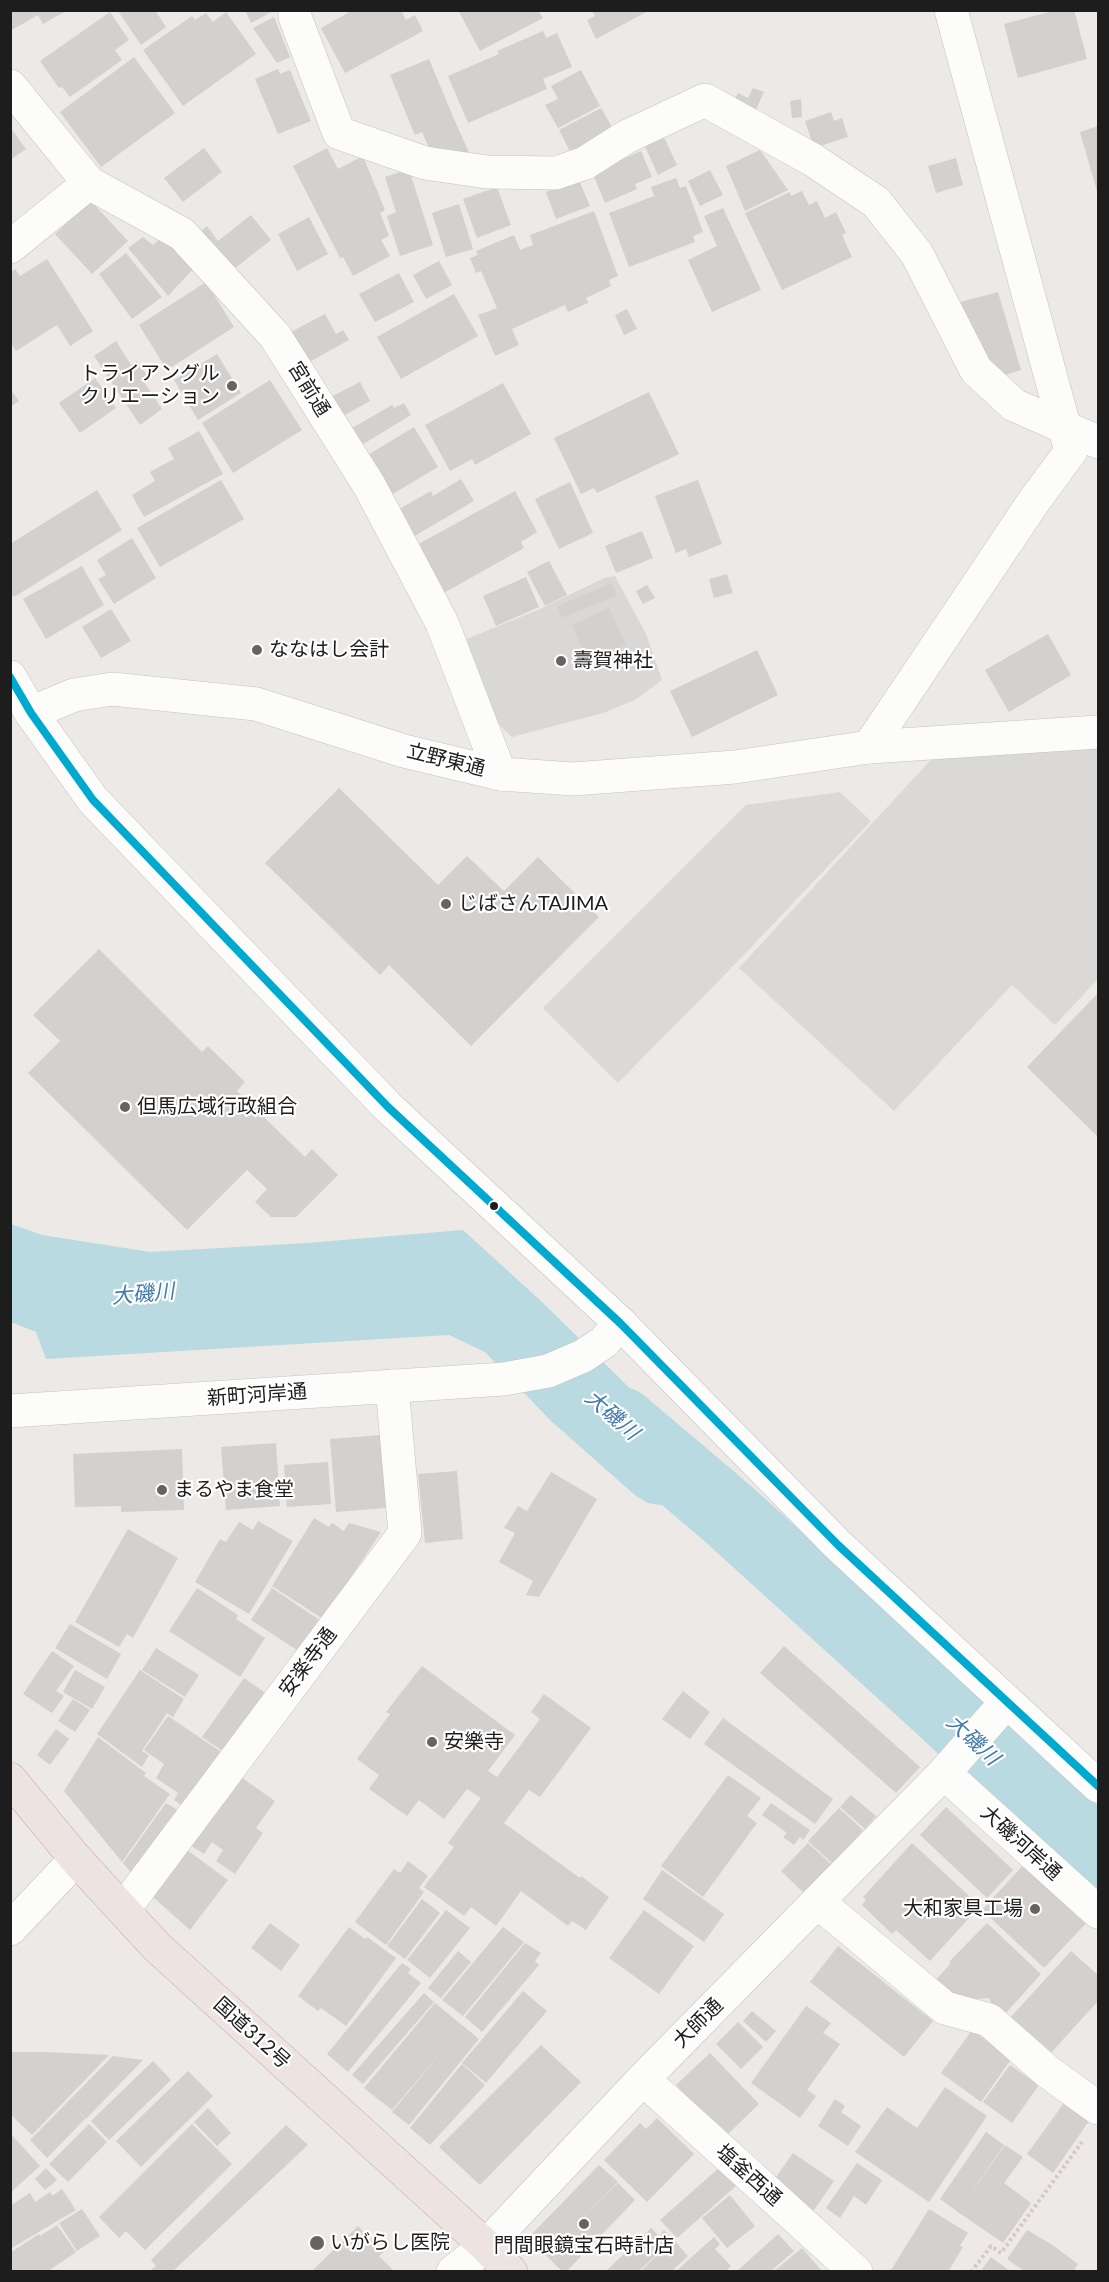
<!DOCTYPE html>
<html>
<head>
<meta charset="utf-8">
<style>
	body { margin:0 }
	#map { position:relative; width:1109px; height:2282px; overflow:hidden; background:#ece9e6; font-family:Lato,sans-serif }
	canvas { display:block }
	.frame { position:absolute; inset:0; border:12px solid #1d1d1d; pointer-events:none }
</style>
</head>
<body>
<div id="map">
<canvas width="1109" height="2282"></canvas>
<div class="frame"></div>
</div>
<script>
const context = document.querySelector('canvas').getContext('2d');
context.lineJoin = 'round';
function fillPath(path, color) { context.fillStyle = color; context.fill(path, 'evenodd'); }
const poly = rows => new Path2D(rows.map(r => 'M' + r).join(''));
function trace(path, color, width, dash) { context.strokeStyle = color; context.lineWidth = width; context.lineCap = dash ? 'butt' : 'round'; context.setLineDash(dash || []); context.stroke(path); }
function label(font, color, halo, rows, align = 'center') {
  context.font = font + ' Lato,"Noto Sans JP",sans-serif'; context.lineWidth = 4.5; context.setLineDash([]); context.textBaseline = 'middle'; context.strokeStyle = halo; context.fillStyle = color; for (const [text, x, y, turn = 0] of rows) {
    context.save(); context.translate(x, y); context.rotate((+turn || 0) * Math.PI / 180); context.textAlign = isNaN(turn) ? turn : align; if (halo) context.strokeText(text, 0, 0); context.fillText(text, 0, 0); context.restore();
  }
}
fillPath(poly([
	[615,576,646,634,662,680,635,700,603,713,512,737,492,718,459,642,540,609,604,578]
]), '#dad8d7');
fillPath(poly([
	[1098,744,1098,979,1055,1025,1012,985,894,1111,739,968,938,752],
	[840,792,871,821,739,960,618,1083,543,1008,746,805]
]), '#dad9d7');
fillPath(poly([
	[11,1224,42,1235,150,1252,307,1243,463,1230,542,1302,712,1469,684,1501,660,1505,648,1503,636,1496,551,1421,485,1352,449,1335,46,1359,36,1332,11,1322]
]), '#b8dae0');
trace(poly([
	[621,1423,726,1512,941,1707,1098,1855]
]), '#b8dae0', 72);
fillPath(poly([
	[10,10,68,10,43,24,38,15,10,31],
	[155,10,166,27,141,45,118,11],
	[245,10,275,10,251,23],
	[353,10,401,10,406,20,415,15,423,31,345,73,321,28],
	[458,10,538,10,543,18,480,51],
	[592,10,650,10,596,39,587,20,595,16],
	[1057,10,1074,10,1087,59,1018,78,1004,24],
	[110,12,129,40,115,50,122,60,70,97,62,87,59,88,40,61],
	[226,12,256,54,183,106,143,50,192,16,195,20,206,13,213,22],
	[274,17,290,57,277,63,253,28],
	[543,31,546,38,557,33,572,67,543,79,547,89,468,123,448,76,499,54,497,51],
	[134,57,175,113,101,167,60,112],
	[429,59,454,119,471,157,431,152,422,132,415,135,390,75],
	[278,69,280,74,290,70,311,121,278,134,255,79],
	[581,70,600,106,558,128,545,105,558,99,551,86],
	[753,88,764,92,753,116,732,105,738,93,748,98],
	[801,99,802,117,792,118,790,101],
	[601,108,615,132,572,155,559,130],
	[831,112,834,121,842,118,848,137,814,148,805,121],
	[1098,126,1098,195,1080,132],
	[10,127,26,149,10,160],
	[662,133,677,165,658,175,643,142],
	[204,148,222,172,183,202,164,178],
	[327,148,338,169,363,156,385,210,380,213,389,236,381,240,390,256,353,276,343,257,340,258,293,166],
	[760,150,788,190,745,211,726,166],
	[641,151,652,177,635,184,637,189,605,203,592,172],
	[956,158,963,185,936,193,928,166],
	[409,169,433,245,400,256,387,216,396,212,385,177],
	[710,170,723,195,700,206,688,181],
	[578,178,590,206,556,219,546,192],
	[676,178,680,188,686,186,703,232,693,236,695,242,629,267,609,213,654,196,651,187],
	[497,187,511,225,477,238,463,199],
	[802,191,809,205,817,201,825,218,836,212,846,233,842,235,852,257,782,290,745,213,790,192,791,196],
	[91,201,128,241,92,274,55,234],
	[459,204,473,249,446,257,432,213],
	[723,208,761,290,712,312,688,260,717,246,704,216],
	[594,211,618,276,609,280,611,286,586,298,588,303,568,312,565,305,512,329,519,345,495,356,478,315,497,308,481,271,476,273,470,258,478,255,476,251,514,235,520,250,533,245,530,235],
	[251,215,271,240,225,276,194,237,207,226,218,241],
	[309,217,328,254,297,271,278,234],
	[163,236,194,268,168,296,128,248,143,237,153,245],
	[126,253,162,297,132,319,99,274],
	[47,259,93,331,70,346,57,325,16,351,10,342,10,273,15,269,20,276],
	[439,261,452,285,426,299,413,275],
	[399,273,414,302,375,322,359,294],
	[206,282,234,327,167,370,139,325],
	[998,292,1021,370,999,377,992,371,980,339,973,342,960,302],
	[454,294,478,336,401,379,377,337],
	[627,309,637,329,624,335,615,315],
	[325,314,336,334,343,330,349,340,304,365,287,334],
	[116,341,131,365,137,361,150,380,145,383,162,409,140,425,94,356],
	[217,354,241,393,198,420,174,380],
	[95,378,116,408,80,433,59,403],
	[270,380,302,430,233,473,202,423],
	[360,382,370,401,338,419,327,399],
	[503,383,531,434,475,465,472,459,450,471,425,425],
	[10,389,19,401,10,407],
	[649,392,679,454,597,493,594,488,581,494,554,438],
	[404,403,411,415,350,452,340,435,392,405,394,408],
	[414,427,438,467,381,501,358,461],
	[199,431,223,474,144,517,132,495,155,481,150,472,174,459,168,448],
	[461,479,474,501,408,540,392,513,431,491,433,496],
	[221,480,244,519,160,567,137,528],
	[698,480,722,544,689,557,686,549,676,553,655,496],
	[570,482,593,533,559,549,535,499],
	[97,490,122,530,14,597,10,592,10,544],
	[515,491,537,532,521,542,524,548,440,595,413,547],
	[642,531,653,558,616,573,605,546],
	[132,538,156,578,114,604,98,579,106,575,97,560],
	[549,561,567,595,545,606,527,572],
	[82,566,104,605,46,639,23,599],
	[727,574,733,593,714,598,709,579],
	[526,577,539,607,496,626,483,596],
	[612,583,617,595,562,618,557,606],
	[647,585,655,598,643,604,636,591],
	[609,608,626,645,589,662,572,625],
	[111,609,131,641,101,658,82,627],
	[1048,634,1071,675,1009,712,985,670],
	[757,650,778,695,692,737,670,691],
	[339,788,438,885,467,856,504,891,538,857,599,917,471,1046,389,965,380,975,265,863],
	[99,949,202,1052,208,1046,245,1082,237,1091,305,1157,312,1149,338,1175,296,1217,271,1217,255,1202,267,1189,247,1170,187,1230,28,1073,60,1041,33,1015],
	[1098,993,1098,1137,1027,1067],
	[381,1435,386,1508,336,1512,330,1439],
	[276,1443,280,1506,226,1510,221,1447],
	[182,1449,184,1510,121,1512,121,1506,75,1507,73,1454],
	[328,1462,331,1504,287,1507,284,1465],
	[457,1471,463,1539,425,1543,418,1474],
	[551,1472,597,1499,539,1597,526,1595,533,1581,499,1562,515,1533,504,1528,518,1506,527,1511],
	[314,1518,329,1527,332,1523,344,1531,349,1523,381,1532,323,1619,272,1586],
	[258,1521,293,1541,249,1614,195,1582,220,1539,226,1542,239,1522,253,1530],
	[128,1529,178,1558,133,1638,127,1634,119,1647,75,1622],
	[197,1588,238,1615,236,1619,265,1638,240,1677,169,1631],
	[272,1588,321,1621,300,1652,251,1620],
	[70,1624,121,1654,107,1679,55,1648],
	[784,1646,920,1767,896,1793,760,1673],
	[156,1648,199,1675,185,1697,142,1670],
	[52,1651,74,1666,56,1691,64,1696,52,1713,23,1694],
	[422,1666,515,1735,488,1771,497,1777,540,1719,531,1712,544,1694,591,1728,540,1797,529,1790,504,1823,580,1878,581,1876,609,1897,586,1930,572,1921,568,1926,521,1891,496,1926,471,1907,464,1916,424,1887,454,1847,448,1843,481,1798,467,1789,444,1819,419,1800,407,1816,369,1789,379,1775,357,1759,390,1714,386,1712],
	[75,1670,105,1687,92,1709,63,1692],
	[140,1670,184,1699,173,1717,167,1713,142,1751,149,1755,142,1767,97,1734],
	[244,1678,271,1697,230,1756,202,1737],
	[683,1691,710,1712,690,1739,662,1719],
	[73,1699,90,1710,75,1732,58,1721],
	[168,1716,227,1756,191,1812,174,1800,178,1793,156,1778,164,1764,144,1750],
	[723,1718,833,1799,815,1824,704,1744],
	[56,1729,69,1739,50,1765,37,1755],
	[98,1737,146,1773,144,1776,170,1794,122,1862,64,1791],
	[238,1775,275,1801,256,1828,263,1833,235,1874,216,1861,223,1850,212,1842,204,1854,190,1845],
	[728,1775,761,1798,747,1816,757,1823,703,1897,661,1866],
	[851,1795,876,1816,865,1829,840,1807],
	[166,1803,187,1816,137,1880,123,1863],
	[771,1803,810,1830,803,1840,800,1837,794,1845,783,1837,787,1833,762,1815],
	[946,1807,1013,1870,987,1898,920,1835],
	[839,1808,863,1830,833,1864,808,1841],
	[808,1843,831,1864,804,1893,781,1871],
	[912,1843,980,1906,930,1961,896,1930,892,1934,862,1905,866,1900,863,1897],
	[187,1850,228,1880,190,1930,153,1897],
	[408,1861,428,1876,419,1888,424,1892,386,1945,355,1922,394,1869,400,1873],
	[1026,1862,1089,1920,1044,1968,982,1910],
	[662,1870,724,1914,704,1942,643,1899],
	[422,1899,440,1913,405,1959,387,1946],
	[446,1910,470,1928,430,1978,407,1960],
	[644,1910,694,1946,659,1994,609,1958],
	[270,1923,300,1945,281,1971,251,1948],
	[987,1923,1041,1974,1005,2014,993,2006,989,1998,958,2001,934,1982,951,1963,949,1962],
	[349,1927,365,1939,367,1937,396,1958,346,2026,321,2008,318,2011,298,1996],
	[503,1927,524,1942,463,2016,442,2000],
	[525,1943,541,1953,535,1961,539,1965,482,2032,465,2017],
	[838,1946,933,2021,904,2057,810,1982],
	[458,1951,471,1962,441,1998,428,1988],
	[1071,1951,1098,1975,1098,2001,1050,2054,1010,2018],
	[402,1963,411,1969,408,1973,421,1983,348,2072,327,2054],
	[523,1991,547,2011,486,2083,462,2063],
	[424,1993,434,2002,363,2084,352,2075],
	[435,2003,479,2039,409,2125,392,2112,448,2044,392,2110,364,2088],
	[806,2006,831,2023,823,2033,840,2044,807,2090,816,2096,800,2118,751,2083],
	[752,2011,776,2031,766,2042,743,2021],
	[738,2022,763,2047,741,2069,716,2044],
	[972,2030,1012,2058,981,2102,941,2073],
	[541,2045,581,2082,480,2185,439,2147],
	[10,2052,44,2052,109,2055,32,2135,10,2114],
	[710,2053,759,2104,726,2136,676,2085],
	[113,2056,143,2060,86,2119,73,2106,85,2119,47,2158,30,2140],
	[153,2061,171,2080,109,2140,91,2121],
	[462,2064,485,2085,430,2145,410,2128],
	[1010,2065,1039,2085,1012,2123,983,2102],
	[188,2071,213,2096,141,2167,116,2141],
	[945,2087,987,2116,929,2202,855,2152,887,2107,917,2128],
	[835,2099,845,2106,841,2112,861,2126,848,2146,818,2126],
	[1064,2103,1089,2121,1053,2173,1027,2154],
	[208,2108,231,2133,217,2146,194,2122],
	[657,2118,694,2154,647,2202,604,2160,640,2123,646,2129],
	[89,2124,107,2142,68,2182,49,2164],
	[192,2124,232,2164,145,2250,126,2231,119,2238,99,2217],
	[286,2125,308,2145,172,2272,149,2272,156,2266,151,2260],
	[986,2132,1004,2145,958,2212,940,2199],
	[10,2133,40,2166,10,2193],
	[1005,2145,1023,2157,1004,2183,1031,2203,1003,2243,958,2212],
	[793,2153,834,2181,812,2213,774,2180],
	[857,2163,882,2180,866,2205,854,2196,840,2218,826,2208],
	[599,2165,618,2182,571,2230,618,2183,635,2200,566,2272,563,2272,528,2238],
	[720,2167,736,2186,677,2238,660,2220],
	[46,2168,57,2180,45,2190,35,2179],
	[62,2189,76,2210,10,2249,10,2206,30,2193,35,2202,50,2192,52,2196],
	[730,2195,755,2226,727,2248,702,2218],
	[82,2209,100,2236,77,2251,59,2223],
	[929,2209,968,2233,960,2246,963,2247,948,2272,894,2272,891,2270],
	[57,2225,76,2252,47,2272,10,2272,10,2253,39,2234,40,2236],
	[358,2226,384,2252,379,2256,395,2272,311,2272],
	[651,2228,659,2236,664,2230,673,2239,638,2272,605,2272],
	[1027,2230,1051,2244,1078,2264,1073,2272,1025,2272,1007,2259],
	[778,2234,794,2251,770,2272,736,2272],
	[714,2237,720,2244,715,2249,731,2266,725,2272,675,2272],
	[673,2239,688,2256,671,2272,640,2272],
	[802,2248,821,2270,773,2272],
	[991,2257,1011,2272,980,2272]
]), '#d3d0cd');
const minor = poly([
	[295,10,295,17,339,133,425,163,487,172,556,173,585,163,626,137,705,100,813,160,876,202,917,254,976,370,1014,405,1098,442],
	[10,86,89,183,182,234,275,336,369,485,442,623,500,774],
	[10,247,89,183],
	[10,677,31,713,93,800,388,1107,620,1323,838,1545,1098,1786],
	[869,747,1098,732],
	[944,1773,1098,1912],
	[818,1902,945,2008,989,2020,1048,2072,1098,2108],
	[123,1910,405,1533,392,1386],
	[10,1929,76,1859],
	[643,2079,856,2272],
	[453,2272,486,2246,643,2079,944,1773,995,1715,1008,1703]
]);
const tertiary = poly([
	[31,713,74,695,112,689,256,704,404,751,500,774,573,779,735,767,869,747,1034,501,1071,451,951,10],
	[10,1411,504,1379,548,1371,583,1356,604,1342,620,1323]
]);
const trunk = poly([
	[10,1779,76,1859,157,1947,486,2246,511,2272]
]);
trace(minor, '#c4c3c2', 34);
trace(tertiary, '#c4c3c2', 34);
trace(trunk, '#c29ca8', 34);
trace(poly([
	[971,2272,991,2246,1001,2253,1082,2142]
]), '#d7c7c5', 4, [3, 3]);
trace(minor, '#fcfcfb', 33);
trace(tertiary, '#fcfcfb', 33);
trace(trunk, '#ede4e2', 33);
trace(poly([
	[10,677,31,713,93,800,388,1107,620,1323,838,1545,1098,1786]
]), '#00a9ce', 8);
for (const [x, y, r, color] of [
	[232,386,6,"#656463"],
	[257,650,6,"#656463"],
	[561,661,6,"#656463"],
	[446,904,6,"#656463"],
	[125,1107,6,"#656463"],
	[494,1206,5,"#1d1d1d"],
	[162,1490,6,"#656463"],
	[432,1742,6,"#656463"],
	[1035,1909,6,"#656463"],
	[584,2224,6,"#656463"],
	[317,2243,8,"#656463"]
]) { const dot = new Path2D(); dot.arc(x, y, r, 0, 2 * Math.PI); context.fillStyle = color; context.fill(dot); trace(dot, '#fff', 2); }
label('20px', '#1d1d1d', '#fff', [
	["トライアングル",220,374,"right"],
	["クリエーション",220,397,"right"],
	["ななはし会計",269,650],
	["壽賀神社",573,661],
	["じばさんTAJIMA",458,904],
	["但馬広域行政組合",137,1107],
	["まるやま食堂",174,1490],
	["安樂寺",444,1742],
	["大和家具工場",1023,1909,"right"],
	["いがらし医院",330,2243],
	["門間眼鏡宝石時計店",584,2246,"center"]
], 'left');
label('20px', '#1d1d1d', '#fff', [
	["宮前通",309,389,58],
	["立野東通",446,760,14],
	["新町河岸通",257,1395,-4],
	["安楽寺通",308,1662,-53],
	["大磯河岸通",1021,1843,42],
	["大師通",698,2023,-45],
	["国道312号",252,2033,42],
	["塩釜西通",749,2175,42]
]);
label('italic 21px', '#447aa8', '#fff', [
	["大磯川",143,1294,-5],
	["大磯川",612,1415,41],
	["大磯川",973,1740,43]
]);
</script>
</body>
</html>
